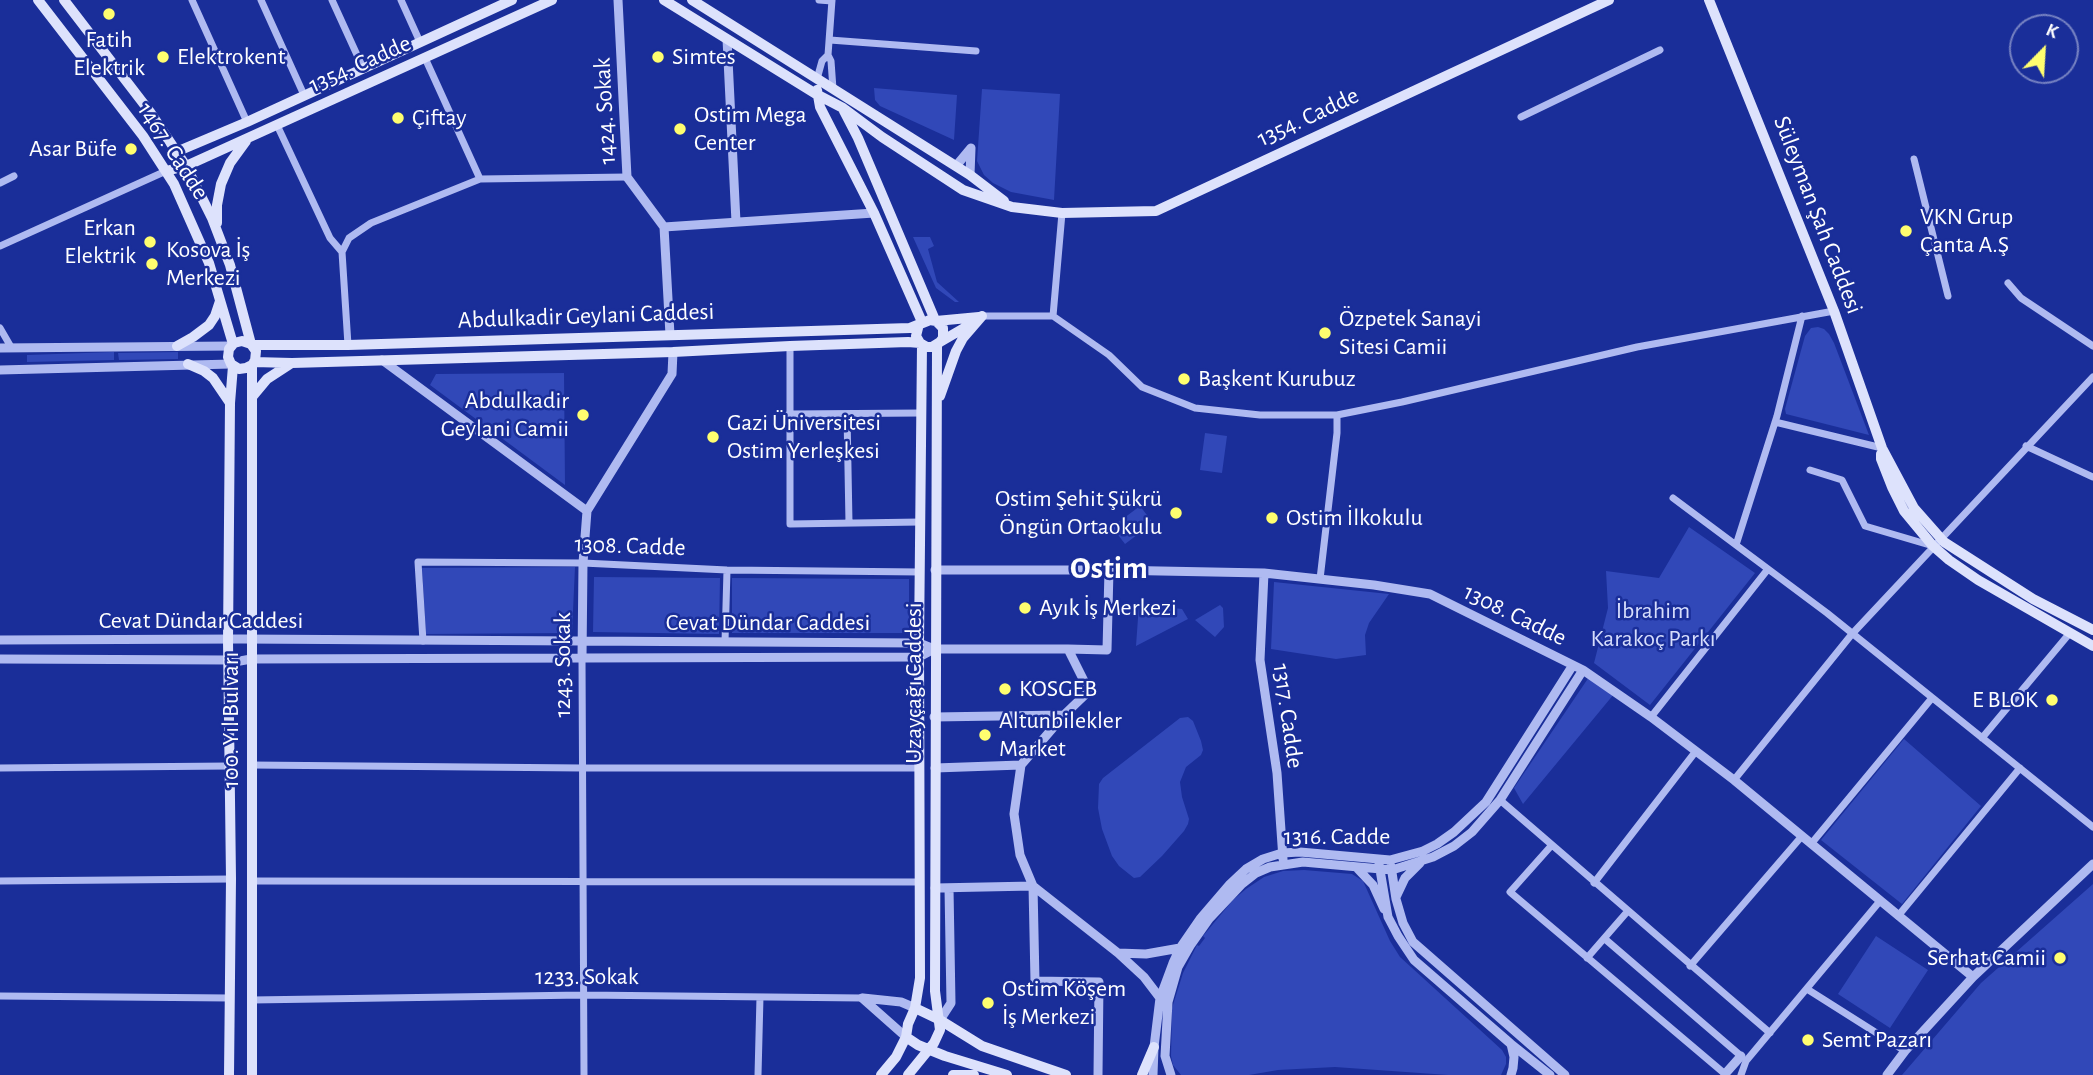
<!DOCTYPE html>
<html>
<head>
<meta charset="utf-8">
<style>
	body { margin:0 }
	#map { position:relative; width:2093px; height:1075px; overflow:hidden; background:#1a2e99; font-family:"Alegreya Sans",sans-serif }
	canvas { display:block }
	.north { position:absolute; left:2009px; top:14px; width:70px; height:70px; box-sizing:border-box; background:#1a2e99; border:2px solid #7682c2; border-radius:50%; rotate:24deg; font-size:19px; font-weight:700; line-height:28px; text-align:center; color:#fff }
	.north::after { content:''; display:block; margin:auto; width:24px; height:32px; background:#fffe6f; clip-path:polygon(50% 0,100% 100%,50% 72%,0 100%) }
</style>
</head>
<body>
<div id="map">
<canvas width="2093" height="1075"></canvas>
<div class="north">K</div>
</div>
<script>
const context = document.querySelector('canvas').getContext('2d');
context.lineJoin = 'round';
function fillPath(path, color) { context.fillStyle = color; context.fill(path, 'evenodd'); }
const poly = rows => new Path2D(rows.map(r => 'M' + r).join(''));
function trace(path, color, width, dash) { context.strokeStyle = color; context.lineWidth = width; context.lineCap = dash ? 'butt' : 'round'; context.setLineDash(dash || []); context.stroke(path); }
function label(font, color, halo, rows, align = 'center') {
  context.font = font + ' "Alegreya Sans",sans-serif'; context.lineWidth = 5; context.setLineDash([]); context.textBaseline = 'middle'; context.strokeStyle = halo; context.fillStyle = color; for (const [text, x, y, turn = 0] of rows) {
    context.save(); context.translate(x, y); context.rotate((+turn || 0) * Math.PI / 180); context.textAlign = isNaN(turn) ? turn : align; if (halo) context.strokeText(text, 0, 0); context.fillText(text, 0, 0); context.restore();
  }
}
fillPath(poly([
	[874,88,957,95,954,140,880,106,875,100],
	[982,89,1060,94,1054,200,1011,192,993,183,984,175,977,161],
	[913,237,930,237,934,246,928,249,937,282,959,302,955,302,936,288],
	[1818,327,1824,329,1829,334,1834,343,1869,435,1786,414,1785,409,1805,336,1811,328],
	[114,352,114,360,27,362,27,355],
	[178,352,178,359,119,360,118,353],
	[564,373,565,485,430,385,436,374],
	[1205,433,1227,436,1222,473,1200,470],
	[1140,506,1153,523,1125,544,1112,527],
	[1689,527,1755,573,1650,705,1594,663,1608,608,1606,571,1659,578],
	[575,567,572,633,426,634,422,568],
	[594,577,720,578,719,634,593,632],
	[732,578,909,579,909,633,732,633],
	[1274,582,1389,594,1369,623,1365,635,1366,655,1336,659,1271,649],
	[1139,604,1182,609,1188,619,1136,646],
	[1220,605,1223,608,1224,627,1215,637,1195,620],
	[1589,677,1614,694,1523,804,1514,788],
	[1188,717,1193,721,1201,741,1203,750,1201,755,1186,767,1180,782,1182,797,1189,819,1188,824,1184,831,1162,856,1140,877,1134,878,1119,866,1112,856,1102,829,1098,808,1099,784,1103,778,1180,718],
	[1904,739,1981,806,1902,904,1821,840],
	[1304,870,1352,874,1363,881,1390,941,1400,957,1502,1050,1506,1057,1506,1064,1501,1075,1448,1075,1335,1067,1278,1070,1249,1075,1181,1075,1173,1065,1171,1056,1172,1008,1183,973,1197,945,1199,946,1205,938,1203,936,1233,900,1246,889,1264,877,1283,871],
	[2093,884,2093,1075,1902,1075,1981,983],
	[1876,936,1928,970,1890,1028,1838,994]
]), '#3148b8');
trace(poly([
	[192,0,247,122],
	[261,0,304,95],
	[332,0,363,68],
	[401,0,420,42],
	[819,0,832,1],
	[832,0,828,55,831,61,833,89],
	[830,40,976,51],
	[425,58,480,179],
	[817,79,822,61,828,55],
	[1521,117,1660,50],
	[277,125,330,238,342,252],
	[1914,159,1948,296],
	[0,183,14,176],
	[0,246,166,171],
	[2008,283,2021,298,2093,346],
	[982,316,1053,316,1109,355,1142,387,1195,408,1260,415,1337,415,1402,402,1637,347,1834,311],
	[1053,316,1062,213],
	[0,328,11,347],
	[348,345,342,252,349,238,371,223,480,179,627,177],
	[790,346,790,524,920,522],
	[789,414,921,413],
	[847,414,849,523],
	[1775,422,1882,448],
	[2026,446,2093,477],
	[1810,470,1842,480,1865,526,1933,546],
	[1673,498,1827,613,2093,827],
	[1736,545,1777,416,1802,316],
	[1320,579,1337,433,1337,415],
	[423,641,418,562,583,563,727,570,920,572],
	[725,642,727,570],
	[582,658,584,1075],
	[1651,717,1768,569],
	[1982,738,2069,634],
	[251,765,582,768,920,768],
	[0,768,229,766],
	[1734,780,1852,634,2093,377],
	[1500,800,1770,1033],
	[1811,844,1932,698],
	[1551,846,1510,892,1725,1074],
	[0,881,231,879],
	[252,881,920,882],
	[1594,883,1696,751],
	[1898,916,2020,768],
	[1605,939,1741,1056],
	[1587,958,1627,912],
	[1690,966,1802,836],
	[1807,989,1905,1051],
	[0,996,230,998],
	[252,1000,583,995,862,998],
	[758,1075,760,997],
	[1741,1075,1746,1061,1880,901]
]), '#afbaf1', 7);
trace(poly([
	[618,0,627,177,664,227,670,335],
	[727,39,736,222],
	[956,166,971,148],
	[970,175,971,148],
	[664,227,874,213],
	[0,348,231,346],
	[382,360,587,511],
	[0,370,231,364],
	[935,570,1109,570,1264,573,1374,585,1430,594,1583,670,1651,717,1734,780,1973,977],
	[1264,573,1260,660,1277,773,1283,859],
	[0,640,241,639,919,643,934,649,1068,649],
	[582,658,583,563,587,511,672,374,673,352],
	[0,659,228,660,240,661,251,659,919,657,934,649],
	[934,717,1064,715],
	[1021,765,1014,814,1020,855,1033,886,1118,953,1144,977,1160,998],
	[935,768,1021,765,1064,715,1089,691,1068,649,1107,650,1109,570],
	[1379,864,1388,917,1398,936,1414,960,1511,1044,1550,1075],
	[1391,866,1396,899,1403,923,1413,942,1565,1075],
	[1356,867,1373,885,1384,909],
	[935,888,1033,886,1035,981,1099,982,1098,1075],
	[1396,897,1405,878,1420,863],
	[1118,953,1146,954,1180,948],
	[862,998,906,1037],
	[863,998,901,1002,915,1008],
	[940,1020,951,1003,949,888],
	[1725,1074,1741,1056],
	[1153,1075,1154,1047,1160,998,1173,963,1180,948,1200,919,1230,884,1246,869,1263,859,1282,853,1300,852,1390,860,1423,851,1437,844,1454,832,1486,802,1573,665],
	[1171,1075,1165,1056,1168,1002,1178,967,1190,946,1209,919,1242,884,1256,873,1270,867,1303,862,1392,870,1433,857,1454,846,1472,832,1500,800,1583,670],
	[1511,1075,1513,1068,1514,1057,1511,1044],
	[1887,1075,1905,1051,1973,977,2093,864]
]), '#afbaf1', 9);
trace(poly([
	[38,0,143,136,174,184,209,263,233,344],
	[64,0,150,112,186,166,212,218,230,265,251,344,256,351,255,361,252,365,252,1075],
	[664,0,816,94,843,108,882,137,963,190,1012,207,1062,213,1156,211,1609,0],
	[692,0,970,175,1004,201],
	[1709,0,1834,311,1882,448,1914,508,1944,542,2033,599,2093,630],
	[817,90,820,107,874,213,922,322],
	[844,111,858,138,935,320],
	[176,152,247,122,512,0],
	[166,171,186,166,552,0],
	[217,223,217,205,221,184,230,163,246,141],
	[936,321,979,317],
	[940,342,971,324],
	[251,344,242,341,234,343,229,349,228,357,231,364,239,369,246,368,252,365],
	[252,345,348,345,910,328,930,320,936,321,943,328,943,338,940,342,932,347,927,347,920,343,916,336,919,324],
	[177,346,193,337,209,325,215,316,220,301],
	[254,362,292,363,673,352,790,346,908,342,920,343],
	[188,364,204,371,213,378,230,403],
	[940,396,956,351,963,338,982,316],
	[252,397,267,379,290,364],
	[1881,454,1881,459,1892,487,1904,511,1933,546,1949,560,1978,580,2093,646],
	[915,1008,940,1020,982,1046,1066,1075],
	[906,1037,918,1045,945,1056,1007,1075],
	[229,1075,231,879,228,641,230,403,233,366],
	[881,1075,896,1057,906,1037,908,1024,915,1008,920,978,919,643,922,345],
	[908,1075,934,1043,940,1030,935,991,937,346],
	[953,1075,974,1075],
	[1142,1075,1154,1047]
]), '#dde2fc', 10);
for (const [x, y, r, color] of [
	[109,14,7,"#fffe6f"],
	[163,57,7,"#fffe6f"],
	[658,57,7,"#fffe6f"],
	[398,118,7,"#fffe6f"],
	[680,129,7,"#fffe6f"],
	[131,149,7,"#fffe6f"],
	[1906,231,7,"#fffe6f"],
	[150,242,7,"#fffe6f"],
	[152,264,7,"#fffe6f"],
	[1325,333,7,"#fffe6f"],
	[1184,379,7,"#fffe6f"],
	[583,415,7,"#fffe6f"],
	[713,437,7,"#fffe6f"],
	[1176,513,7,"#fffe6f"],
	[1272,518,7,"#fffe6f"],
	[1025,608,7,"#fffe6f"],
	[1005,689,7,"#fffe6f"],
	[2052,700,7,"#fffe6f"],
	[985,735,7,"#fffe6f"],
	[2060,958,7,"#fffe6f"],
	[988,1003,7,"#fffe6f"],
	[1808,1040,7,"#fffe6f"]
]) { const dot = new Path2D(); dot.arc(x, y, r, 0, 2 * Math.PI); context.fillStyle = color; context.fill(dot); trace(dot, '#1a2e99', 2.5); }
label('24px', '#fff', '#1a2e99', [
	["Fatih",109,40,"center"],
	["Elektrik",109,68,"center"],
	["Elektrokent",177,57],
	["Simtes",672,57],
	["Ostim Mega",694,115],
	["Center",694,143],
	["Çiftay",412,118],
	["Asar Büfe",117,149,"right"],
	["VKN Grup",1920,217],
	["Çanta A.Ş",1920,245],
	["Erkan",136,228,"right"],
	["Elektrik",136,256,"right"],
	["Kosova İş",166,250],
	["Merkezi",166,278],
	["Özpetek Sanayi",1339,319],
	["Sitesi Camii",1339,347],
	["Başkent Kurubuz",1198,379],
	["Abdulkadir",569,401,"right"],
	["Geylani Camii",569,429,"right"],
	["Gazi Üniversitesi",727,423],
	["Ostim Yerleşkesi",727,451],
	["Ostim Şehit Şükrü",1162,499,"right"],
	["Öngün Ortaokulu",1162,527,"right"],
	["Ostim İlkokulu",1286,518],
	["Ayık İş Merkezi",1039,608],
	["KOSGEB",1019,689],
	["E BLOK",2038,700,"right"],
	["Altunbilekler",999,721],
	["Market",999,749],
	["Serhat Camii",2046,958,"right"],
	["Ostim Köşem",1002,989],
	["İş Merkezi",1002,1017],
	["Semt Pazarı",1822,1040]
], 'left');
label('24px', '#fff', '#1a2e99', [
	["1354. Cadde",360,64,-24],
	["1424. Sokak",605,111,-93],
	["1354. Cadde",1308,117,-25],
	["1467. Cadde",173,151,57],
	["Süleyman Şah Caddesi",1818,215,69],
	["Abdulkadir Geylani Caddesi",586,316,-2],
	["1308. Cadde",630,546,2],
	["1308. Cadde",1515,615,26],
	["Cevat Dündar Caddesi",201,621],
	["Cevat Dündar Caddesi",768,623],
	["1243. Sokak",563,665,-90],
	["Uzayçağı Caddesi",914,683,-90],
	["1317. Cadde",1288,716,82],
	["100. Yıl Bulvarı",231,720,-90],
	["1316. Cadde",1337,837],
	["1233. Sokak",587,977]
]);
label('24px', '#d6ddfc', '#1a2e99', [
	["İbrahim",1653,611],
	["Karakoç Parkı",1653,639]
]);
label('bold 32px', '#fff', '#1a2e99', [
	["Ostim",1109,568]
]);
</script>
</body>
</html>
